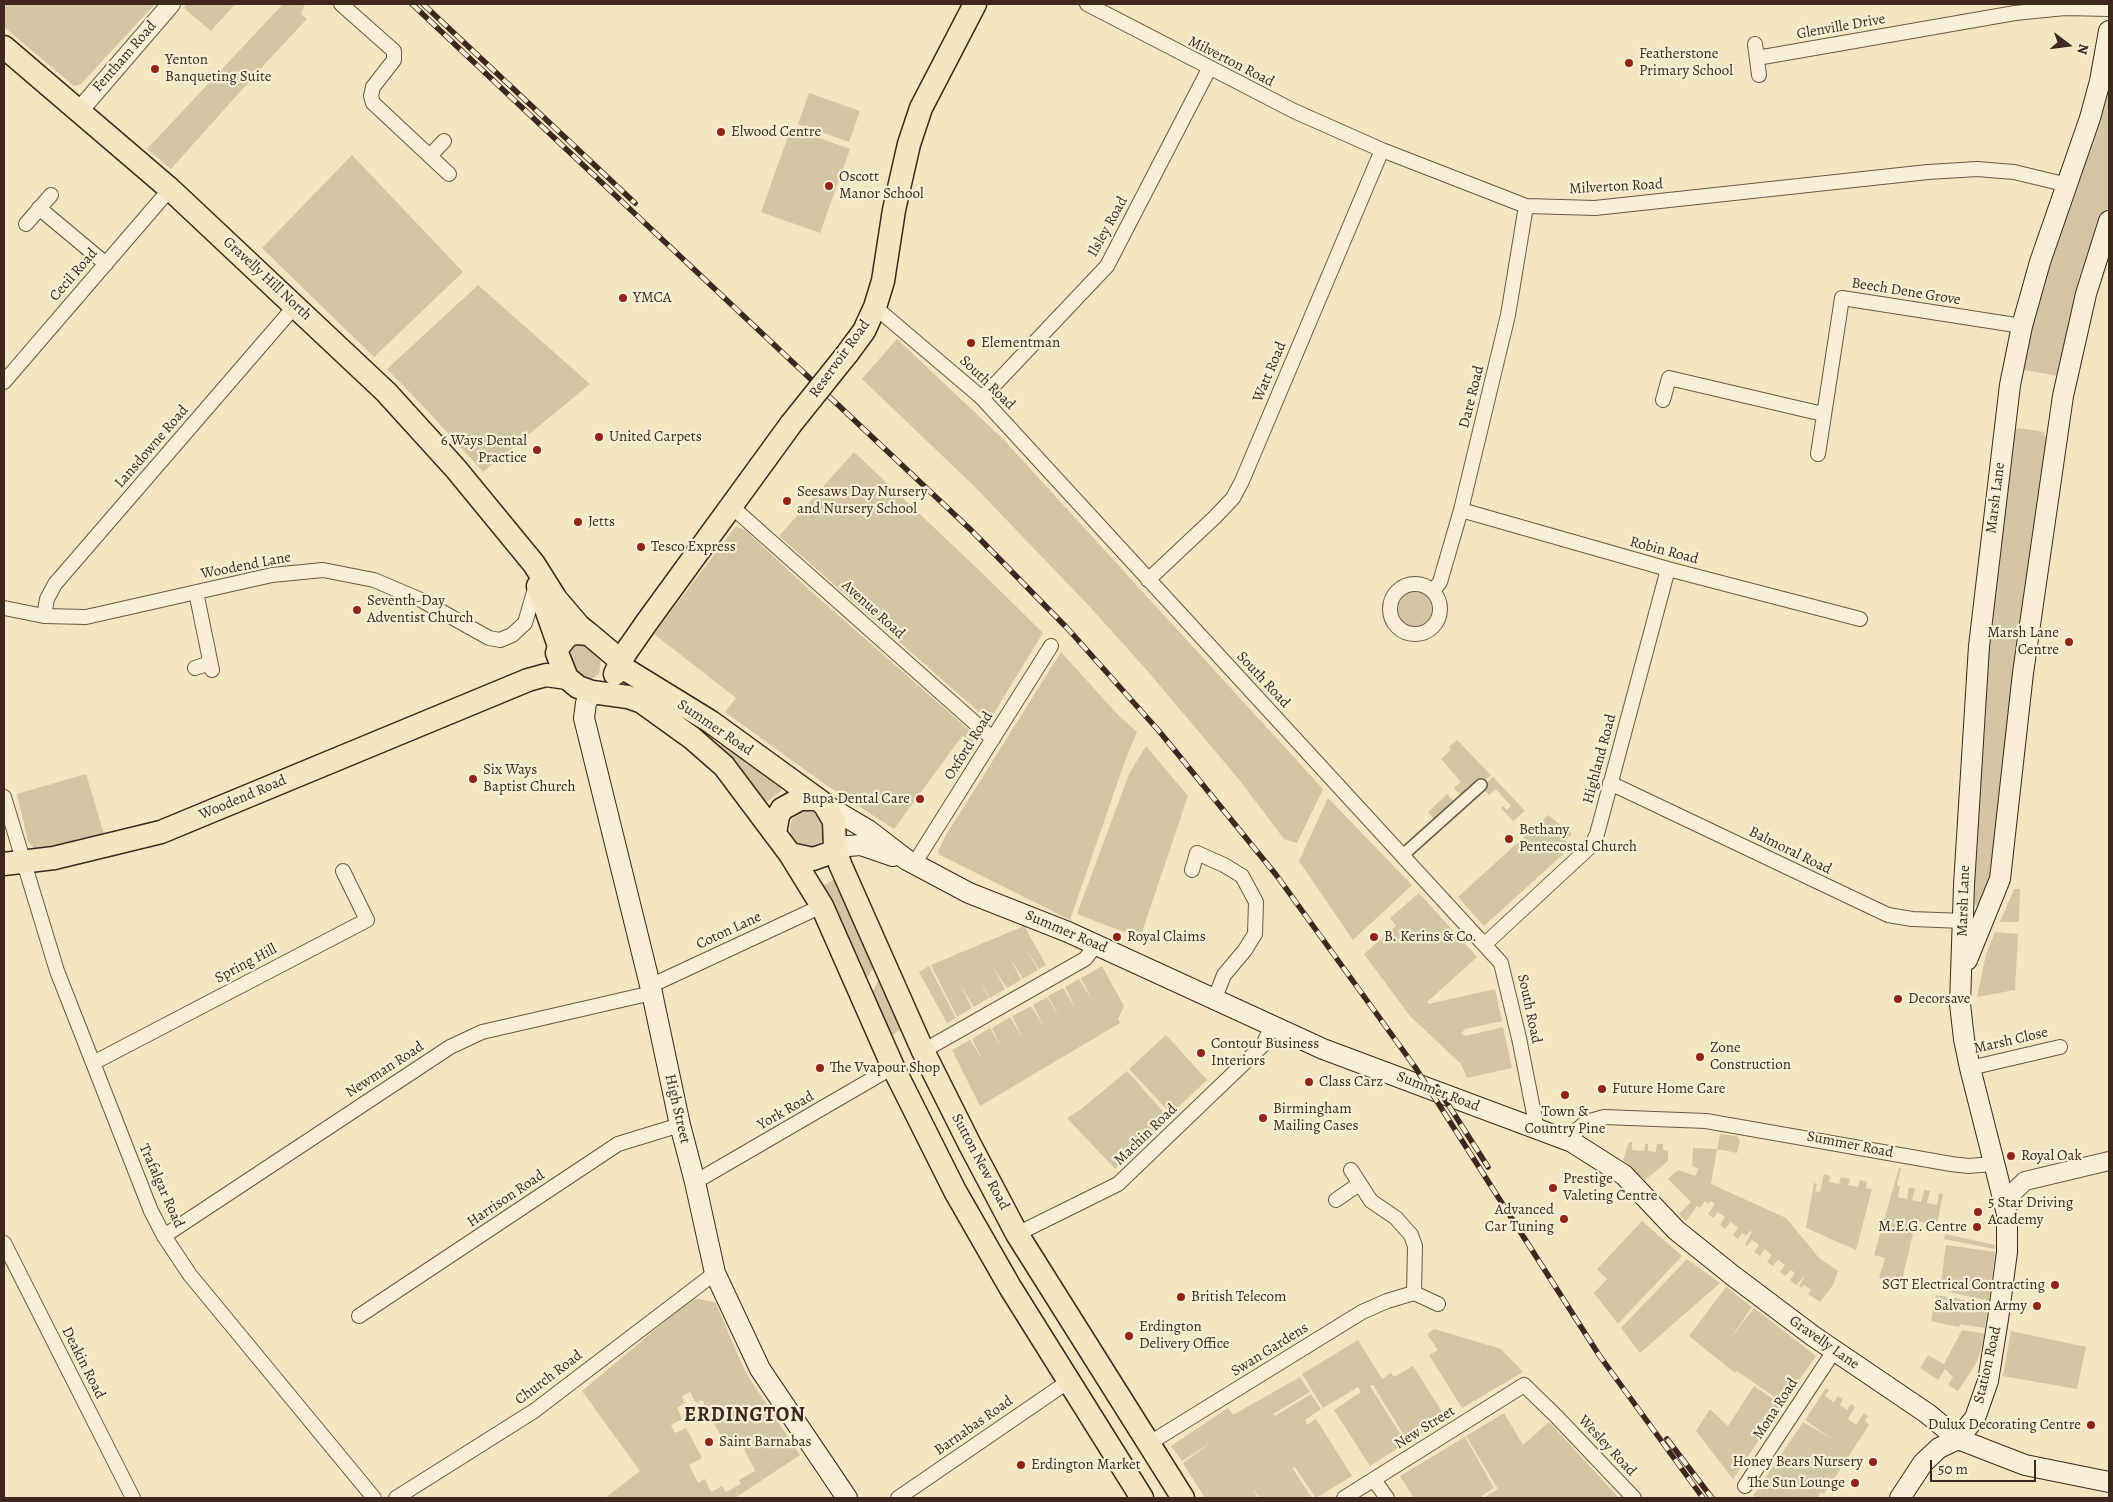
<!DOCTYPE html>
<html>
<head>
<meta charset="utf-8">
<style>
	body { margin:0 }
	#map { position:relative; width:2113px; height:1502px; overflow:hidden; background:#f2e7c0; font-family:Alegreya,serif }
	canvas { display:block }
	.frame { position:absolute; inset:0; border:5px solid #3e271d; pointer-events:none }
	.north { position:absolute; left:2043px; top:20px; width:50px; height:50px; -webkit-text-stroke:4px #f7efd6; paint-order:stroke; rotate:105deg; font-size:14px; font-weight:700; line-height:20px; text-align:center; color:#3e271d }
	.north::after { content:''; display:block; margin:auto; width:18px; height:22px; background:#3e271d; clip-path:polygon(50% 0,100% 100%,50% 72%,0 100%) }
	.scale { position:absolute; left:1930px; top:1460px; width:106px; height:22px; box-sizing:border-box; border:2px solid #3e271d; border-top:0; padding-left:6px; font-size:15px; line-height:18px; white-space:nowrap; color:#3e271d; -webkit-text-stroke:4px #f7efd6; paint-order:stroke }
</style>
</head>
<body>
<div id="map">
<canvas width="2113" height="1502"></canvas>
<div class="frame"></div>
<div class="north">N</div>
<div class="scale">50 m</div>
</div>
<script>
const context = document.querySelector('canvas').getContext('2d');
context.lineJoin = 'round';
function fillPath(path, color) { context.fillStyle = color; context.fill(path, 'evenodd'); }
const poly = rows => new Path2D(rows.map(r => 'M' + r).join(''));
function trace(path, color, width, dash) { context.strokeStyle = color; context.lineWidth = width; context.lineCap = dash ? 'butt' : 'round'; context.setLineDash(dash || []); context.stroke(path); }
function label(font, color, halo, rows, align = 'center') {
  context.font = font + ' Alegreya,serif'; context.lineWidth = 4.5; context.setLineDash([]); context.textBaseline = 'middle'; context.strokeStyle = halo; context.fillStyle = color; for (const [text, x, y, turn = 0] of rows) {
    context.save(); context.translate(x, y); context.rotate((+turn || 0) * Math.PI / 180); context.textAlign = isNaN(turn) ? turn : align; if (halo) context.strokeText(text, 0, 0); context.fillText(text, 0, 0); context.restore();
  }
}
fillPath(poly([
	[4,4,155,4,81,84,74,86,4,27],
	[187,4,235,4,211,31,184,8],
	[283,4,305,4,301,14,307,19,264,65,171,169,147,149],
	[2109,63,2109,203,2058,376,2024,370,2021,367,2021,361],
	[809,93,860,111,849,142,798,124],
	[791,128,850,149,820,233,761,212],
	[352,155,463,272,374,357,262,248],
	[478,285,590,384,483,472,424,407,387,369],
	[897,339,1003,439,1323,789,1297,843,1284,839,1237,777,1144,667,1090,607,974,486,862,379],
	[2018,428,2044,432,2044,436,2050,438,2001,849,1981,908,1973,903,1988,631,2013,431],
	[854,452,979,570,1043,633,994,713,990,715,979,712,779,536],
	[736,526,745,530,814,594,977,737,973,745,962,736,894,829,826,785,725,712,736,698,654,634],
	'1398 609a17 17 0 1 1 34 0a17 17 0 1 1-34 0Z',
	[584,643,602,656,599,674,591,679,576,673,572,662,571,652,576,645],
	[1061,652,1118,715,1137,732,1126,758,1070,920,940,855,938,851,946,835],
	[1457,740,1491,775,1463,798,1454,788,1461,782,1441,759,1451,750,1449,747],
	[724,742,782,787,781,791,767,802,761,800,718,748],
	[1146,746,1188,796,1140,938,1077,914,1129,774],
	[86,774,104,834,36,851,28,841,17,794],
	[1493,777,1525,811,1513,821,1501,808,1503,806,1507,810,1511,806,1496,789,1489,795,1481,787],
	[1447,794,1456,804,1436,822,1428,812],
	[1328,798,1412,885,1353,940,1299,861],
	'790 829a18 18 0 1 1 36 0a18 18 0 1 1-36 0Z',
	[1548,815,1572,834,1565,840,1571,847,1484,926,1458,897],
	[838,877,876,963,866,980,820,887],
	[2014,889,2020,889,2019,922,2000,922],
	[1419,893,1477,957,1427,1002,1429,1004,1495,989,1502,1021,1465,1029,1461,1034,1466,1036,1503,1027,1512,1068,1467,1078,1461,1064,1410,1016,1364,954,1396,926,1390,918],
	[1024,926,1046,965,1039,969,1026,948,1038,970,1023,979,1009,956,1021,980,1007,988,992,966,1005,989,990,998,977,976,989,998,974,1007,960,985,972,1008,957,1017,931,965],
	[1995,932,2018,934,2015,990,1977,997,1986,954],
	[929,966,956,1018,947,1023,919,972],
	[1102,966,1124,1006,1118,1019,1120,1023,980,1106,952,1050,970,1040,983,1061,972,1039,990,1028,1002,1049,992,1028,1010,1017,1023,1038,1012,1016,1031,1006,1044,1027,1033,1005,1047,997,1060,1019,1048,996,1063,988,1076,1009,1065,987,1079,979,1092,1000,1081,978],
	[881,976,903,1029,889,1036,872,992],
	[1166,1035,1207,1080,1171,1114,1129,1069],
	[1127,1071,1168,1117,1115,1169,1067,1118,1080,1110],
	[1720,1134,1737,1136,1740,1141,1737,1153,1717,1149,1711,1184,1786,1218,1819,1258,1838,1271,1833,1285,1820,1302,1808,1294,1811,1290,1804,1285,1802,1288,1799,1286,1805,1276,1796,1285,1790,1280,1795,1273,1791,1270,1785,1276,1780,1272,1785,1265,1778,1260,1773,1266,1767,1262,1772,1255,1765,1249,1760,1256,1754,1252,1759,1245,1752,1240,1747,1246,1745,1244,1752,1232,1750,1231,1746,1236,1742,1233,1738,1239,1733,1235,1738,1228,1731,1222,1725,1229,1720,1225,1725,1217,1718,1212,1713,1218,1708,1214,1715,1204,1711,1201,1708,1204,1705,1201,1700,1208,1697,1206,1686,1221,1679,1214,1691,1202,1668,1179,1678,1170,1695,1176,1699,1169,1692,1166,1693,1148,1717,1149],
	[1629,1142,1632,1142,1632,1150,1644,1151,1645,1144,1648,1144,1648,1151,1656,1152,1657,1144,1663,1144,1663,1150,1668,1151,1668,1161,1645,1180,1623,1160],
	[1899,1168,1901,1168,1897,1185,1900,1186,1898,1197,1907,1199,1909,1187,1915,1189,1912,1200,1921,1202,1924,1190,1930,1191,1927,1203,1937,1205,1939,1193,1943,1194,1937,1225,1916,1221,1900,1288,1892,1286,1893,1281,1879,1278,1885,1258,1874,1255],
	[1824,1174,1830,1176,1829,1182,1839,1184,1841,1177,1850,1179,1848,1185,1858,1187,1860,1180,1867,1182,1866,1188,1872,1189,1856,1250,1806,1228,1814,1183,1817,1184,1815,1191,1820,1192],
	[1642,1221,1682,1256,1618,1324,1594,1293,1607,1279,1597,1269],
	[1945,1234,1995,1245,1995,1249,1944,1239],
	[1946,1245,1995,1252,1989,1301,1940,1290],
	[1687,1259,1720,1283,1640,1353,1621,1328],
	[1726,1287,1752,1307,1729,1340,1754,1308,1816,1356,1783,1403,1737,1371,1735,1373,1689,1336],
	[1936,1295,1988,1304,1985,1328,1960,1324,1959,1327,1931,1321],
	[693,1298,715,1302,746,1373,800,1455,735,1498,605,1498,640,1471,582,1391],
	[690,1392,696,1403,702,1400,726,1446,739,1439,755,1471,739,1480,741,1484,726,1492,722,1486,711,1492,705,1479,698,1483,689,1465,702,1458,686,1428,675,1433,671,1425,682,1419,677,1408,685,1403,682,1396],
	[1434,1329,1501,1349,1523,1372,1462,1408,1429,1355,1438,1350,1427,1334],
	[1962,1330,1986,1334,1977,1362,1958,1391,1948,1385,1953,1377,1945,1369,1938,1380,1920,1368,1928,1355,1944,1364],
	[2011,1331,2086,1347,2077,1389,2003,1376],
	[1358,1340,1382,1379,1391,1373,1394,1377,1413,1366,1446,1418,1408,1442,1373,1385,1370,1386,1406,1443,1370,1466,1334,1410,1361,1392,1358,1387,1323,1408,1302,1374],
	[1300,1377,1310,1392,1273,1414,1275,1416,1311,1394,1321,1409,1305,1420,1307,1425,1316,1419,1352,1476,1316,1498,1294,1466,1293,1469,1312,1498,1260,1498,1253,1489,1258,1498,1205,1498,1183,1463,1212,1442,1182,1461,1171,1446,1228,1408,1233,1415],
	[1754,1386,1782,1405,1733,1479,1696,1431,1710,1409,1728,1426],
	[1826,1388,1829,1390,1825,1396,1829,1399,1834,1402,1838,1396,1843,1399,1840,1405,1847,1410,1851,1404,1855,1407,1848,1419,1856,1425,1864,1413,1868,1416,1865,1421,1869,1425,1824,1494,1821,1492,1817,1498,1757,1498,1753,1496,1803,1422,1832,1439,1805,1420],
	[1504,1413,1523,1445,1549,1422,1619,1498,1483,1498,1498,1489,1466,1436],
	[1465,1437,1494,1488,1479,1498,1414,1498,1400,1476]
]), '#d3c6a4');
const pedestrian = poly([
	[1403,855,1481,785]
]);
const minor = poly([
	[341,4,394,51,394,60,373,87,371,96,373,103,449,174],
	[1087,4,1294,111,1382,150,1526,206,1595,208,1928,172,1977,169,2014,172,2068,185],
	[1755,44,1759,75],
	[1757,58,2015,13,2065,8,2109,9],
	[430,156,444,141],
	[39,208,106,264],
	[26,224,51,195],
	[875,307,982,398,1501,963,1519,1038,1537,1129],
	[4,382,170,189],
	[982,398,1107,266,1209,69],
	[1663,400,1669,378,1823,414],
	[1818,454,1842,298,2022,326],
	[731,506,993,739],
	[1461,510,1668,569,1860,619],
	[1148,580,1215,517,1233,498,1242,481,1382,150],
	'1390 609a25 25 0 1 1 50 0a25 25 0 1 1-50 0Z',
	[1433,591,1440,582,1461,510,1508,315,1526,206],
	[196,592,212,670],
	[4,608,44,616,86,617,272,575,323,570,374,580,421,600,489,638,500,640,512,635,525,623,536,585],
	[44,616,47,599,55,584,295,306],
	[195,668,210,663],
	[1610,783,1888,915,1912,919,1963,921],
	[4,797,57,971,151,1211,164,1236,190,1275,374,1498],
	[914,864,1051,646],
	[1192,870,1197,853,1224,865,1242,876,1256,902,1255,934,1245,950,1224,975,1215,998],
	[1485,944,1592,845,1597,834,1668,569],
	[650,986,822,906],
	[923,1051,1085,959,1096,945],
	[93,1063,367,920,343,871],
	[1970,1068,2060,1047],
	[1572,1142,1577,1130,1586,1122,1604,1117,1706,1121,1951,1164,1969,1166,1992,1164],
	[1351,1170,1371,1201,1396,1218,1411,1235,1415,1246,1414,1293],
	[695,1182,893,1067],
	[1336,1200,1359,1184],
	[1017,1234,1118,1184,1263,1045,1272,1026],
	[164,1236,450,1047,482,1032,652,993],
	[4,1243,133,1498],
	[359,1316,618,1144,680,1125],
	[1556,1416,1634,1498],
	[1148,1444,1362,1312,1387,1301,1414,1293,1438,1304],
	[1374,1480,1387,1498],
	[1745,1486,1834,1351],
	[396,1498,534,1411,715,1273],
	[898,1498,1069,1381],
	[1344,1498,1524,1385,1554,1414]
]);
const tertiary = poly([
	[79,111,171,4],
	[2004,1201,2025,1181,2109,1161]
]);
const secondary = poly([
	[592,692,586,703,584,718,652,993,680,1125,695,1182,715,1273,760,1369,847,1498],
	[824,804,868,830,907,860,969,893,1068,932,1323,1049,1572,1142,1624,1175,1676,1230,1732,1275,1813,1336,1928,1414,1958,1439,2025,1465,2109,1482],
	[835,847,861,845,893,856],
	[1967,960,2000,879,2023,673,2063,396,2086,294,2109,221],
	[1900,1498,1923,1463,1939,1448,1958,1439,1975,1418,1988,1381,1998,1319,2007,1252,2007,1214,1970,1068,1964,1039,1960,1004,1964,885,1979,646,2010,385,2022,326,2040,262,2090,118,2100,81,2109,31]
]);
const primary = poly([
	[4,47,170,189,386,392,456,469,534,564,556,599,579,626,589,634],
	[847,354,864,331,875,307,883,281,894,210,909,144,921,108,975,4],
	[538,586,559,646],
	[621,661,589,634,576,633,568,635,559,646,557,653,567,678,578,687,592,692,628,697,642,702,692,738,724,766,790,854,822,906,893,1067,955,1191,1010,1287,1142,1498],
	[620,666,711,722,824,804,834,821,835,847,840,864,923,1051,969,1143,1017,1234,1183,1498],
	[615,674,624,655,647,622,791,424],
	[775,834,778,816,782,809,800,799,816,799],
	[790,854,813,859,830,853,835,847],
	[4,864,54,858,161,832,528,680,546,675,567,678]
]);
trace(pedestrian, '#6b5746', 14);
trace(minor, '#6b5746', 16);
trace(tertiary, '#6b5746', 20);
trace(secondary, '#3e271d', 22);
trace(primary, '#3e271d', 25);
trace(pedestrian, '#f7efd6', 11);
trace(minor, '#f7efd6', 14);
trace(tertiary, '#f7efd6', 18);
trace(secondary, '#f7efd6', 20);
trace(primary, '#f2e7c0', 22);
const rail = poly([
	[412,4,971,530,1068,629,1159,731,1277,876,1415,1067,1599,1355,1703,1498],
	[423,4,635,203],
	[1437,1087,1488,1167],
	[1667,1439,1712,1498]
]);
trace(rail, '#3e271d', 5.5);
trace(rail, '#f7efd6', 4, [11]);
const primaryBridge = poly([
	[791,424,847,354]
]);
trace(primaryBridge, '#3e271d', 25, []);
trace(primaryBridge, '#f2e7c0', 22);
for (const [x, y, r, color] of [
	[1629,63,5,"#8f2418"],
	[155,69,5,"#8f2418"],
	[721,132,5,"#8f2418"],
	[829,186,5,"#8f2418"],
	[623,298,5,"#8f2418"],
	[971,343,5,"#8f2418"],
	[599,437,5,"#8f2418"],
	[537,450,5,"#8f2418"],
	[787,501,5,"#8f2418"],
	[578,522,5,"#8f2418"],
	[641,547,5,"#8f2418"],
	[357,610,5,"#8f2418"],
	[2069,642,5,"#8f2418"],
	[473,779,5,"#8f2418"],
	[920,799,5,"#8f2418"],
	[1509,839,5,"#8f2418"],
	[1117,937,5,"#8f2418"],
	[1374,937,5,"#8f2418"],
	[1898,999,5,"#8f2418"],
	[1201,1053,5,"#8f2418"],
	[1700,1057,5,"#8f2418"],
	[820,1068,5,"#8f2418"],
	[1309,1082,5,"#8f2418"],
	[1602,1089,5,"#8f2418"],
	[1565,1095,5,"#8f2418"],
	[1263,1118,5,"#8f2418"],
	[2011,1156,5,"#8f2418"],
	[1553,1188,5,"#8f2418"],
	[1978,1212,5,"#8f2418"],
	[1564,1219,5,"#8f2418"],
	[1977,1227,5,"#8f2418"],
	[2055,1285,5,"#8f2418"],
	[1181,1297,5,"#8f2418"],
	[2037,1306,5,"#8f2418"],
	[1129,1336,5,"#8f2418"],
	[2091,1425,5,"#8f2418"],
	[709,1442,5,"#8f2418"],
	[1873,1462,5,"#8f2418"],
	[1021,1465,5,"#8f2418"],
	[1855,1483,5,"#8f2418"]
]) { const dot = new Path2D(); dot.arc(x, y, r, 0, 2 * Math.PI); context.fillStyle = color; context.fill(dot); trace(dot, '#f7efd6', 2); }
label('15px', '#3e271d', '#f7efd6', [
	["Glenville Drive",1841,27,-10],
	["Fentham Road",125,57,-49],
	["Milverton Road",1231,62,27],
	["Milverton Road",1616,187,-3],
	["Ilsley Road",1108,227,-61],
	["Cecil Road",74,275,-49],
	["Gravelly Hill North",267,279,43],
	["Beech Dene Grove",1906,292,9],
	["Reservoir Road",840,359,-54],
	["Watt Road",1270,372,-67],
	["South Road",987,383,44],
	["Dare Road",1472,397,-76],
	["Lansdowne Road",152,447,-49],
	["Marsh Lane",1996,498,-83],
	["Robin Road",1664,551,15],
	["Woodend Lane",246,566,-11],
	["Avenue Road",873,610,42],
	["South Road",1263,680,47],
	["Summer Road",715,728,34],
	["Oxford Road",969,746,-58],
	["Highland Road",1600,759,-75],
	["Woodend Road",243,798,-23],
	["Balmoral Road",1790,851,26],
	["Marsh Lane",1964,901,-88],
	["Coton Lane",729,931,-25],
	["Summer Road",1066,932,23],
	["Spring Hill",246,964,-28],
	["South Road",1529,1009,78],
	["Marsh Close",2011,1041,-13],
	["Newman Road",385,1070,-33],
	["Summer Road",1438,1092,21],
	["High Street",677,1109,77],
	["York Road",786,1111,-30],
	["Machin Road",1146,1135,-44],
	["Summer Road",1850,1145,11],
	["Sutton New Road",980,1162,62],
	["Trafalgar Road",161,1186,66],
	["Harrison Road",506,1199,-34],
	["Gravelly Lane",1824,1343,35],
	["Swan Gardens",1270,1350,-32],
	["Deakin Road",83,1363,63],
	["Station Road",1988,1365,-77],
	["Church Road",549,1378,-37],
	["Mona Road",1776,1409,-57],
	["Barnabas Road",974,1426,-35],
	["New Street",1425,1428,-32],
	["Wesley Road",1607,1446,47]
]);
label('15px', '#3e271d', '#f7efd6', [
	["Featherstone",1639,54],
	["Primary School",1639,71],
	["Yenton",165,60],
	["Banqueting Suite",165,77],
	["Elwood Centre",731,132],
	["Oscott",839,177],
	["Manor School",839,194],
	["YMCA",633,298],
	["Elementman",981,343],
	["United Carpets",609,437],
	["6 Ways Dental",527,441,"right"],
	["Practice",527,458,"right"],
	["Seesaws Day Nursery",797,492],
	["and Nursery School",797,509],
	["Jetts",588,522],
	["Tesco Express",651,547],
	["Seventh-Day",367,601],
	["Adventist Church",367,618],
	["Marsh Lane",2059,633,"right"],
	["Centre",2059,650,"right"],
	["Six Ways",483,770],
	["Baptist Church",483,787],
	["Bupa Dental Care",910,799,"right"],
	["Bethany",1519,830],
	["Pentecostal Church",1519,847],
	["Royal Claims",1127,937],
	["B. Kerins & Co.",1384,937],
	["Decorsave",1908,999],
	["Contour Business",1211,1044],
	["Interiors",1211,1061],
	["Zone",1710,1048],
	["Construction",1710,1065],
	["The Vvapour Shop",830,1068],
	["Class Carz",1319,1082],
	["Future Home Care",1612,1089],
	["Birmingham",1273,1109],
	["Mailing Cases",1273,1126],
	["Town &",1565,1112,"center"],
	["Country Pine",1565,1129,"center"],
	["Royal Oak",2021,1156],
	["Prestige",1563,1179],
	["Valeting Centre",1563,1196],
	["5 Star Driving",1988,1203],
	["Academy",1988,1220],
	["Advanced",1554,1210,"right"],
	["Car Tuning",1554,1227,"right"],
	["M.E.G. Centre",1967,1227,"right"],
	["SGT Electrical Contracting",2045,1285,"right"],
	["British Telecom",1191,1297],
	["Salvation Army",2027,1306,"right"],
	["Erdington",1139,1327],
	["Delivery Office",1139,1344],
	["Dulux Decorating Centre",2081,1425,"right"],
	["Saint Barnabas",719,1442],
	["Honey Bears Nursery",1863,1462,"right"],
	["Erdington Market",1031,1465],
	["The Sun Lounge",1845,1483,"right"]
], 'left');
context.letterSpacing = '1px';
label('bold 20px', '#3e271d', '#f7efd6', [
	["ERDINGTON",745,1416]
]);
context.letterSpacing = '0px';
</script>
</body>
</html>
